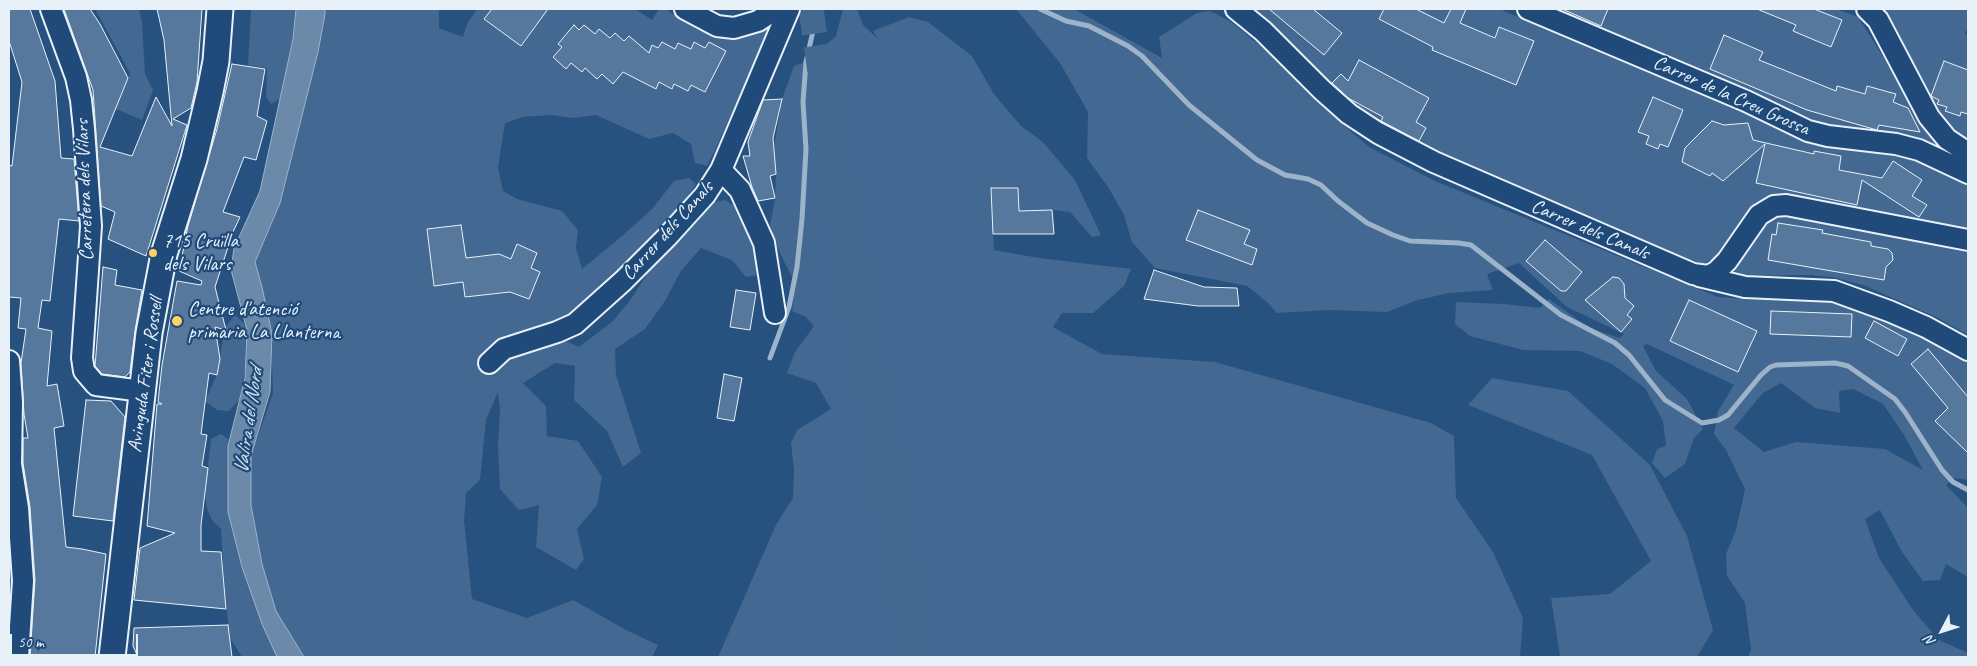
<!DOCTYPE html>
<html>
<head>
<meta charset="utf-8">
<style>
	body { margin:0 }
	#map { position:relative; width:1977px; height:666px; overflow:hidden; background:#27517f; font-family:Caveat,sans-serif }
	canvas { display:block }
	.frame { position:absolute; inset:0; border:10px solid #e8f1f8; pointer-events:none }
	.north { position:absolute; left:1917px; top:606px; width:50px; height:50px; -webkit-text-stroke:4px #1f4a7a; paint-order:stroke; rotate:230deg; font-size:14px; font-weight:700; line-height:20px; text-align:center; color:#e8f1f8 }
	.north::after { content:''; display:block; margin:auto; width:18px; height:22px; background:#e8f1f8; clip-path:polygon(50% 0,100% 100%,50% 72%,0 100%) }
	.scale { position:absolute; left:10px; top:634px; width:128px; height:22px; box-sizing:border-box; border:2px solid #e8f1f8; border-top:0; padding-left:6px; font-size:15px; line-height:18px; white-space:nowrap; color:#e8f1f8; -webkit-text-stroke:4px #1f4a7a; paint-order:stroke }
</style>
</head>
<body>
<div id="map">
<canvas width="1977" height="666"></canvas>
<div class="frame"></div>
<div class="north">N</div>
<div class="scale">50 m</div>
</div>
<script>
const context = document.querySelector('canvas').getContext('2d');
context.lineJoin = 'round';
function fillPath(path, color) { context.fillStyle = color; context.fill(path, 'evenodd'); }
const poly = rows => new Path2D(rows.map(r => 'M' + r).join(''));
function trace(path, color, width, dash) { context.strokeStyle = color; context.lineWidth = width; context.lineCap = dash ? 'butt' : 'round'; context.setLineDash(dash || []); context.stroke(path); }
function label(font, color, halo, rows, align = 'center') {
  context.font = font + ' Caveat,sans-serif'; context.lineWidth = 4.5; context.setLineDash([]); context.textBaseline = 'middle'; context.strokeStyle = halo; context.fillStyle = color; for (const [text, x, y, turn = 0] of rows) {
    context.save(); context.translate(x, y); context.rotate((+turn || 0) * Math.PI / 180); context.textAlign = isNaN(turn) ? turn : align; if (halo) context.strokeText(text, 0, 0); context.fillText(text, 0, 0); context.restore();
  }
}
fillPath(poly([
	[95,9,139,9,142,22,145,74,153,90,142,120,116,109,130,73],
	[251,9,439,9,439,28,463,37,467,24,477,9,635,9,652,20,659,9,665,9,696,29,724,37,752,35,772,24,716,148,707,166,695,163,691,144,673,133,649,139,596,115,574,118,551,115,523,117,505,123,498,168,503,191,517,199,562,211,578,230,576,248,582,269,621,237,652,209,674,181,689,178,696,184,677,213,581,309,551,334,579,347,613,321,631,299,651,268,699,220,710,203,725,200,741,210,748,222,759,275,746,277,732,260,701,248,681,271,665,301,645,329,615,349,616,375,641,453,623,467,607,431,574,400,575,366,555,363,523,383,546,406,547,436,578,441,602,477,597,505,577,529,584,559,576,570,536,547,539,505,519,510,500,489,498,446,500,409,498,392,486,420,480,480,466,493,464,520,472,599,527,618,573,600,628,631,658,645,652,657,304,657,276,611,262,564,251,505,250,480,251,456,273,393,271,331,255,262,280,203,313,71,285,80,281,98,271,104,266,97,267,68,248,65],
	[843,9,857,9,863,25,878,39,873,31,909,17,928,22,972,56,994,94,1021,126,1043,142,1075,180,1101,235,1092,237,1070,212,1053,210,1054,234,993,234,994,250,1039,258,1131,269,1124,286,1093,313,1062,313,1053,327,1102,354,1215,362,1431,423,1454,436,1456,498,1493,552,1523,618,1520,657,718,657,776,525,793,498,794,470,791,443,797,430,831,409,816,383,787,373,795,352,814,326,806,317,792,311,795,283,777,247,770,226,775,198,776,175,774,147,782,99,794,66,806,62,836,36],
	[1016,9,1074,9,1162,58,1159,37,1197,13,1210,11,1230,21,1264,49,1312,98,1369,147,1435,181,1718,297,1747,299,1805,299,1847,305,1883,316,1965,361,1968,364,1968,461,1965,459,1968,463,1968,483,1968,480,1955,478,1946,485,1968,508,1968,577,1946,564,1940,580,1923,581,1902,552,1880,510,1865,519,1879,558,1913,610,1939,640,1968,653,1968,657,1748,657,1751,650,1745,603,1727,576,1726,554,1736,530,1745,489,1726,450,1714,434,1718,411,1734,385,1647,344,1643,346,1656,371,1687,399,1703,429,1694,438,1685,464,1665,478,1652,463,1657,449,1666,446,1663,421,1645,388,1612,364,1580,351,1523,350,1470,336,1455,324,1456,302,1505,304,1540,308,1549,299,1588,327,1619,338,1624,334,1567,307,1519,263,1487,274,1493,290,1449,293,1418,300,1387,312,1330,310,1277,313,1267,302,1247,286,1155,268,1132,242,1124,215,1108,187,1087,158,1088,112,1060,63],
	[1781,383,1815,408,1840,413,1839,391,1853,389,1883,404,1904,435,1923,470,1885,449,1796,442,1764,452,1734,428,1763,393],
	[1246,9,1499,9,1768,121,1915,157,1968,180,1968,233,1788,195,1774,194,1761,200,1746,213,1727,244,1716,257,1703,264,1680,257,1422,146,1374,119,1331,87],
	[1551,9,1837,9,1858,17,1937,142,1968,160,1825,125],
	[1879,9,1968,9,1968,27,1965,33,1968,36,1968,141,1945,126],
	[1779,214,1837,224,1968,253,1968,335,1936,317,1863,285,1832,277,1809,275,1741,276,1735,273,1735,267,1761,226,1770,217],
	[235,315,246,325,245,369,240,399,229,411,217,410,205,401,217,375,225,327],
	[1492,378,1568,391,1650,465,1687,536,1713,630,1697,657,1560,657,1551,598,1610,594,1651,561,1592,455,1468,405],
	[221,434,228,439,228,511,241,564,278,657,242,657,230,638,224,584,221,529,212,520,207,509,205,491,211,439],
	[9,509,12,553,11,628,9,651]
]), '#436891');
const water = poly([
	[296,9,325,9,325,14,318,52,280,203,255,262,262,287,272,334,270,392,251,456,251,505,262,564,276,611,304,657,277,657,262,624,242,567,228,512,228,446,245,378,247,330,231,270,234,248,260,191,293,39,296,9]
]);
fillPath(water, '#6b8aaa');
trace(water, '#9db3c9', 1);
trace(poly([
	[1040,9,1066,21,1089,26,1128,46,1142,56,1189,105,1257,160,1285,175,1308,179,1321,185,1338,201,1367,223,1393,235,1410,241,1459,243,1471,245,1561,315,1615,343,1629,355,1665,400,1702,423,1719,420,1728,415,1761,375,1770,367,1776,365,1835,363,1848,366,1895,399,1905,412,1942,470,1953,482,1968,490],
	[770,358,789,307,797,267,802,219,806,149,803,102,806,62,818,9]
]), '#9db3c9', 5);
const building = poly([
	[9,9,30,9,55,81,61,158,74,159,79,221,59,219,50,301,42,300,38,328,52,331,47,386,57,384,64,426,54,428,66,547,82,549,106,554,95,657,30,657,35,580,30,507,23,463,23,438,28,438,24,414,21,363,26,329,18,328,21,298,9,297,9,165,12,166,22,82,9,41,9,9],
	[64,9,90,9,100,24,128,78,100,147,132,156,156,97,172,126,164,40,157,9,202,9,197,82,191,108,173,119,187,125,146,256,108,239,115,212,101,206,93,90,64,9],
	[492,9,548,9,521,46,484,19,492,9],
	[1269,9,1313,9,1342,33,1324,55,1269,9],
	[1384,9,1416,9,1444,23,1451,9,1466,9,1460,23,1495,38,1499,27,1534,41,1516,85,1432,50,1433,47,1379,19,1384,9],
	[1562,9,1608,9,1601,26,1562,9],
	[1757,9,1814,9,1842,20,1831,47,1793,31,1796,25,1757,9],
	[574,25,579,30,584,25,595,34,599,29,610,38,615,33,624,41,629,36,649,53,652,45,658,48,662,42,675,49,678,43,691,49,694,42,705,48,709,42,726,51,705,92,691,85,688,91,674,84,672,89,659,82,656,89,623,72,613,84,602,74,597,79,585,68,582,72,571,63,566,69,553,57,562,47,558,44,574,25],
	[1724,35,1763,52,1759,60,1836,91,1837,86,1865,94,1867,86,1896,94,1893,102,1908,108,1920,132,1879,125,1877,130,1807,110,1710,69,1724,35],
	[1359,60,1429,98,1416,122,1426,128,1419,141,1381,121,1383,117,1348,98,1332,83,1341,74,1348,81,1359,60],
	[1944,61,1968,70,1968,114,1961,112,1960,116,1945,111,1947,107,1937,104,1939,100,1931,96,1944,61],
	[232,64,265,69,257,116,267,121,256,160,244,157,223,212,240,217,233,232,215,287,226,330,215,327,220,359,217,375,209,373,201,434,207,435,202,466,208,468,201,525,201,551,221,552,226,609,134,600,140,548,175,533,147,526,157,404,162,404,158,402,162,365,177,281,201,285,202,281,179,271,188,226,217,129,232,64],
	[1653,97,1683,110,1668,147,1660,144,1658,149,1646,144,1649,136,1638,132,1653,97],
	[782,99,773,138,776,174,770,176,775,198,758,201,752,187,743,156,750,156,748,142,763,100,782,99],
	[1712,121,1724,125,1748,123,1753,140,1814,154,1814,151,1841,156,1839,170,1882,178,1893,161,1922,180,1912,196,1927,205,1919,217,1862,180,1857,205,1756,183,1765,144,1723,181,1712,173,1710,176,1682,162,1685,148,1712,121],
	[991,188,1018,188,1019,211,1052,210,1054,234,993,234,991,188],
	[1198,210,1250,230,1244,244,1257,249,1252,265,1186,240,1198,210],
	[1778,223,1823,230,1822,233,1871,242,1871,246,1888,249,1892,253,1893,260,1886,267,1884,280,1768,260,1772,234,1776,235,1778,223],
	[461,225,466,258,499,254,511,259,517,244,537,253,531,268,540,272,529,299,510,292,465,297,463,282,434,286,427,229,461,225],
	[1545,240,1582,272,1566,291,1561,291,1526,261,1545,240],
	[103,267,117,270,115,285,142,290,135,331,130,372,125,377,102,374,95,366,103,267],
	[1154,270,1204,287,1237,288,1239,306,1198,306,1144,299,1154,270],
	[1613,277,1619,278,1624,284,1625,298,1634,306,1627,315,1632,319,1621,332,1585,300,1613,277],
	[736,290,756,293,750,330,730,327,736,290],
	[1689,300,1757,331,1738,372,1670,341,1689,300],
	[1771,311,1852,314,1851,337,1770,334,1771,311],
	[1874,321,1907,339,1898,356,1865,338,1874,321],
	[1928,349,1968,397,1968,453,1935,421,1948,408,1911,364,1928,349],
	[724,374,742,378,734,421,717,418,724,374],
	[86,400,111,401,125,417,113,521,73,516,86,400],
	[228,625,232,657,138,657,133,646,134,628,228,625]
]);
fillPath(building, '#57789d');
trace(building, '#e8f1f8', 1);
trace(poly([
	[811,9,830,141,877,409,915,657]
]), '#446991', 25, [25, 12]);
const minor = poly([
	[51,9,76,77,81,100,84,129,91,226,82,358,84,371,96,385,142,391],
	[685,9,717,26,734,28,758,21,776,9],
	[1236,9,1263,31,1322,90,1349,114,1378,133,1434,162,1693,274,1708,276,1716,272,1727,261,1759,215,1774,206,1786,205,1968,240],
	[1528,9,1746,101,1808,131,1828,136,1896,144,1919,150,1968,173],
	[1867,9,1878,20,1929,117,1947,139,1968,153],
	[721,170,740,190,764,243,775,313],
	[1699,276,1745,287,1834,291,1889,311,1926,327,1968,350],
	[9,361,12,402,11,464,18,508,23,581,18,657],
	[489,363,504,349,557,332,575,324,623,281,667,237,705,195,721,170,789,9]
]);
const major = poly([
	[112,657,149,333,164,254,194,159,210,92,216,61,220,9]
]);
trace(minor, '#e8f1f8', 24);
trace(major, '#e8f1f8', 29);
trace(minor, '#1f4a7a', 20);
trace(major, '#1f4a7a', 25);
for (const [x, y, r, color] of [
	[153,253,5,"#ffd166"],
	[177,321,6,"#ffd166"]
]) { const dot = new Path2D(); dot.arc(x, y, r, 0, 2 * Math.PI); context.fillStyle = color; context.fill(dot); trace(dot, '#1f4a7a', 2); }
label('20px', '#e8f1f8', '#1f4a7a', [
	["Carrer de la Creu Grossa",1731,96,24],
	["Carretera dels Vilars",85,190,-92],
	["Carrer dels Canals",1590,230,23],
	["Carrer dels Canals",668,231,-48],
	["Avinguda Fiter i Rossell",146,375,-82]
]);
label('20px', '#e8f1f8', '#1f4a7a', [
	["715 Cruïlla",163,242],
	["dels Vilars",163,265],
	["Centre d'atenció",188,310],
	["primaria La Llanterna",188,333]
], 'left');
label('italic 21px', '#d5e2ec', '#1f4a7a', [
	["Valira del Nord",249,421,-82]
]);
</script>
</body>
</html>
